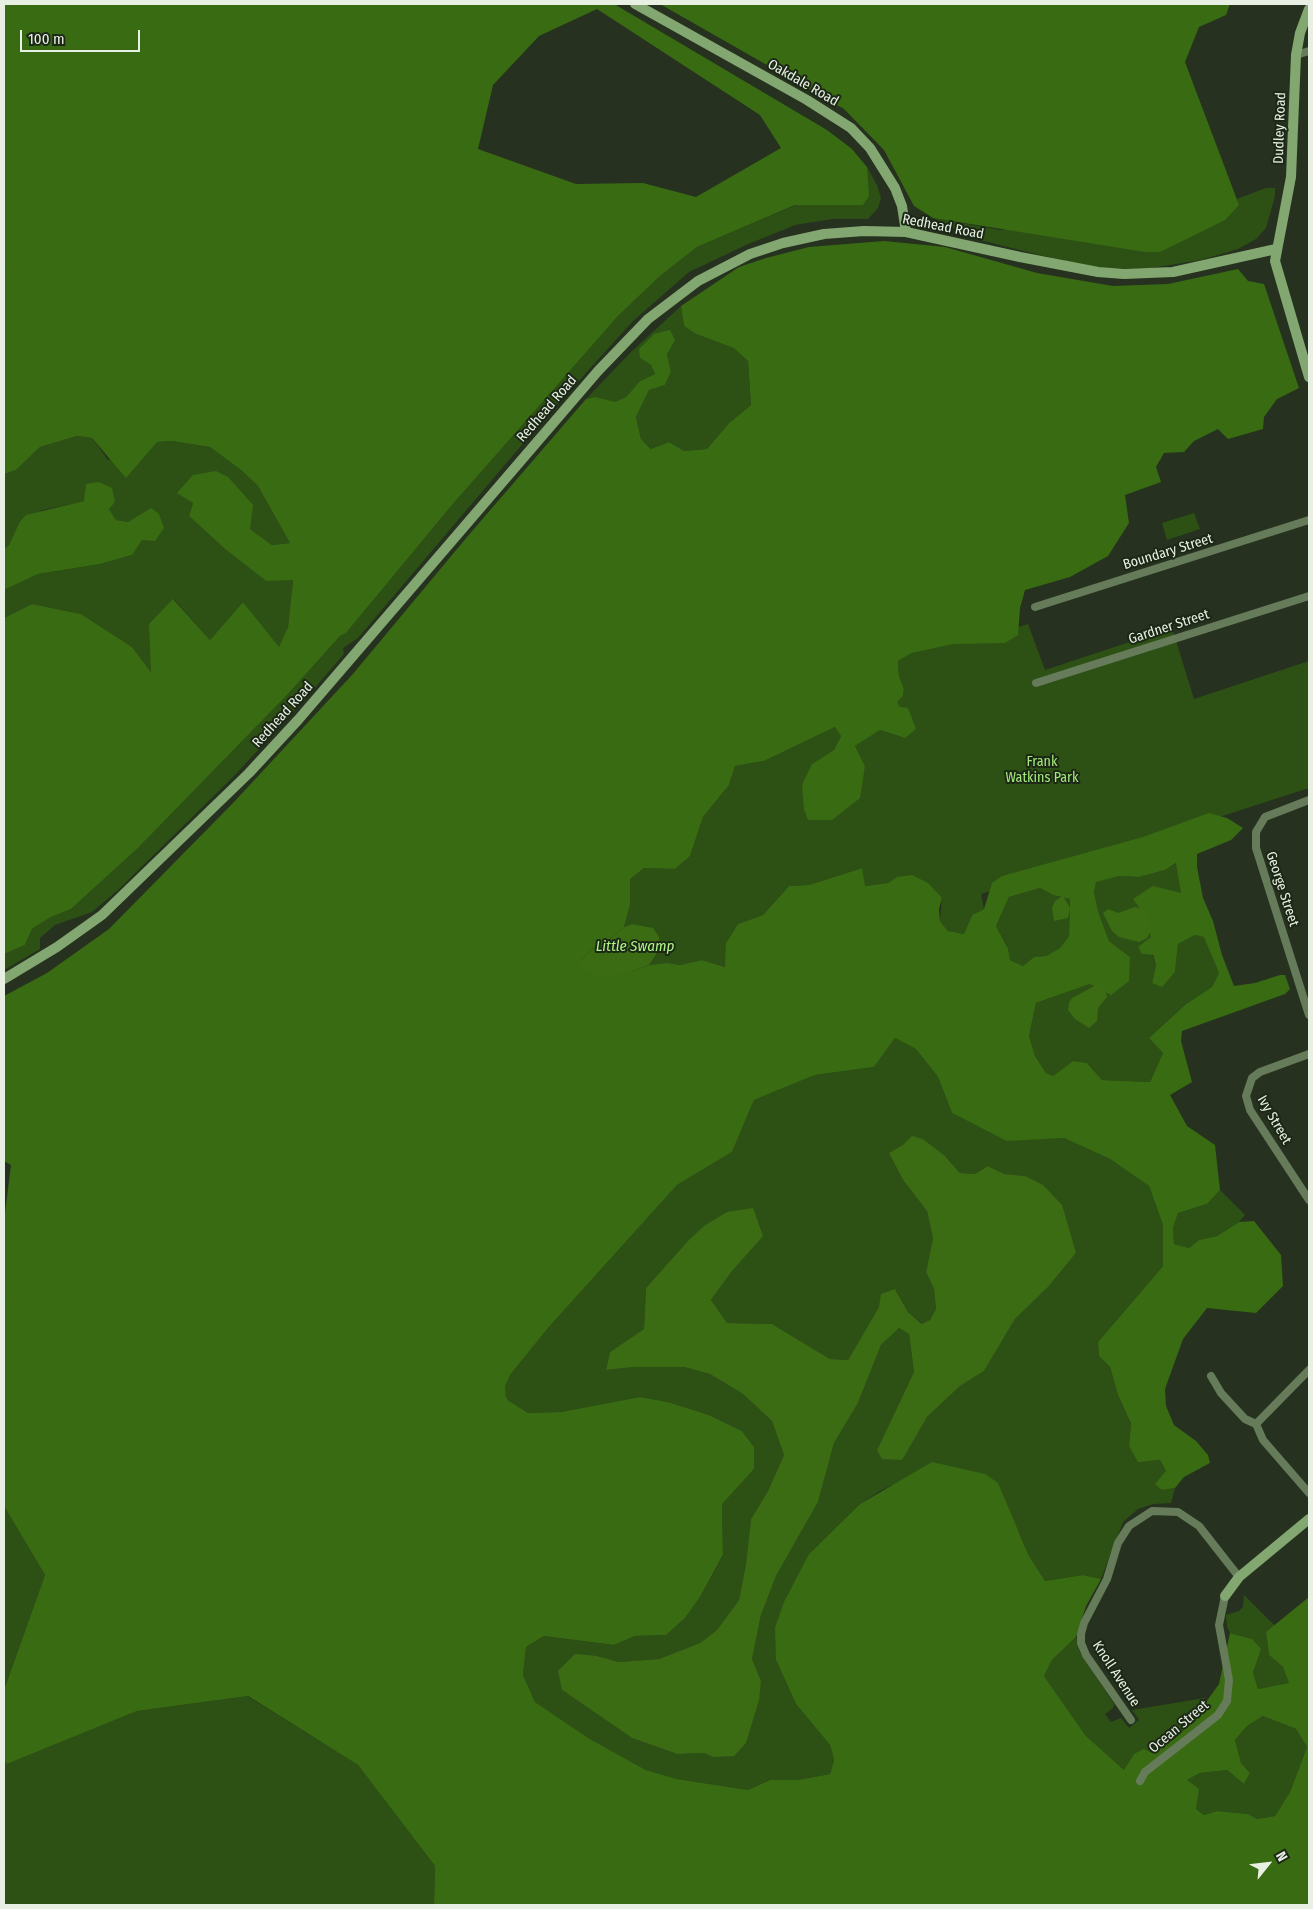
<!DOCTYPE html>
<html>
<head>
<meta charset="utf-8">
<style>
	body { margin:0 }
	#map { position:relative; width:1313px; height:1909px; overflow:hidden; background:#26321f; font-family:"Fira Sans Condensed",sans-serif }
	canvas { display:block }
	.frame { position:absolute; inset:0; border:5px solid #e8f0e4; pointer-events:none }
	.north { position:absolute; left:1243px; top:1839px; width:50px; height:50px; -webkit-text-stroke:4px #1c2816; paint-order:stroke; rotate:61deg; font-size:14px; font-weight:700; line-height:20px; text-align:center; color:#e8f0e4 }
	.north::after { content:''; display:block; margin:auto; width:18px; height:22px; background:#e8f0e4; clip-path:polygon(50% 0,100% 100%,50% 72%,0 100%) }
	.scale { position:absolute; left:20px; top:30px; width:120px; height:22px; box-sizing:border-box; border:2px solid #e8f0e4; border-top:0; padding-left:6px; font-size:15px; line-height:18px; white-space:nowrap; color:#e8f0e4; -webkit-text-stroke:4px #1c2816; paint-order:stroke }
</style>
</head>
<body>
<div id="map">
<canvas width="1313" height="1909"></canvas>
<div class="frame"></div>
<div class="north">N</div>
<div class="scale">100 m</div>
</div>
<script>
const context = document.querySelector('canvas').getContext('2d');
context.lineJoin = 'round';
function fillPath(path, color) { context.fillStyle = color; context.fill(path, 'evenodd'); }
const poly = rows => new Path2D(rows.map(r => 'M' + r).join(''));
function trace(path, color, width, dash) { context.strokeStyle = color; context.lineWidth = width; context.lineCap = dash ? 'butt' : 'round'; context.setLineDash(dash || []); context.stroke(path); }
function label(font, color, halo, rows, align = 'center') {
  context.font = font + ' "Fira Sans Condensed",sans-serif'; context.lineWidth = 4; context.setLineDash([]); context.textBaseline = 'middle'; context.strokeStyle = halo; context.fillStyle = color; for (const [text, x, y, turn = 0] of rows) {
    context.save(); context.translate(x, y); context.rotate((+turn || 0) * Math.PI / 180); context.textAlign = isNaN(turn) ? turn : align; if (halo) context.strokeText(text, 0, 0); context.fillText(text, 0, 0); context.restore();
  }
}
fillPath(poly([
	[867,167,877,185,881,198,878,208,868,219,832,219,795,225,746,245,689,272,633,321,536,428,358,638,343,648,344,654,312,691,235,775,117,891,92,912,55,925,40,938,40,949,4,970,4,954,25,945,32,929,49,918,71,909,138,848,288,694,340,636,346,633,452,505,618,316,660,276,697,247,796,205,863,205],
	[1266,188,1275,188,1275,196,1266,228,1256,239,1238,249,1201,260,1151,268,1099,269,1032,253,980,240,933,218,1000,230,1239,205,1237,199],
	[681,306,684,326,696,334,735,348,748,361,751,405,729,423,707,449,684,451,669,442,652,449,641,439,636,417,649,390,665,385,671,372,667,354,640,358,651,365,655,374,640,381,626,397,615,403,595,397,586,399,630,353],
	[77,436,92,438,108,460,157,442,172,441,210,447,241,470,258,486,290,543,272,545,250,529,177,492,193,503,189,516,225,549,266,581,293,579,288,627,279,648,243,602,210,640,174,599,152,673,132,647,81,614,32,604,4,618,4,590,38,574,100,564,132,555,151,509,128,522,116,520,109,509,85,501,43,510,19,523,9,545,4,549,4,474,16,470,40,447],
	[1194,513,1200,529,1167,540,1162,523],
	[1028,624,1045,670,1172,628,1194,699,1309,661,1309,788,981,894,984,909,972,915,964,934,948,931,940,921,942,898,897,877,888,883,864,886,861,868,809,885,789,886,763,915,738,924,726,943,726,967,702,960,680,965,667,963,649,965,659,950,640,926,632,924,624,927,630,905,629,879,644,868,675,869,690,856,703,817,729,785,735,766,764,761,835,727,841,736,834,750,812,764,865,766,855,746,880,730,905,738,897,702,903,696,904,689,899,676,898,661,912,653,954,644,969,643],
	[1177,863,1181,893,1144,915,1152,937,1142,954,1152,955,1156,965,1152,983,1175,972,1178,944,1195,935,1205,937,1219,973,1212,987,1186,1004,1149,1038,1163,1053,1150,1082,1102,1080,1087,1063,1073,1061,1053,1076,1046,1073,1035,1056,1029,1036,1036,1003,1090,984,1130,957,1109,941,1098,911,1094,892,1096,881,1119,876,1139,877,1165,870],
	[1040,888,1053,895,1070,899,1069,936,1060,948,1046,956,1034,957,1023,966,1010,960,1008,947,996,926,1009,897],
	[895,1038,916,1049,938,1077,952,1113,1007,1140,1064,1138,1110,1159,1149,1186,1163,1225,1163,1266,1098,1342,1099,1356,1110,1367,1118,1395,1131,1425,1129,1446,1150,1461,1160,1460,1166,1471,1162,1490,1175,1488,1171,1503,1153,1504,1138,1509,1123,1522,1101,1579,1083,1575,1045,1581,1028,1554,1018,1530,892,1485,880,1491,860,1504,809,1554,776,1660,796,1704,830,1745,834,1760,830,1774,798,1780,770,1780,748,1790,677,1779,646,1770,590,1739,535,1702,523,1675,526,1647,544,1636,614,1645,635,1636,666,1635,685,1618,700,1597,723,1556,722,1503,754,1469,754,1447,742,1431,709,1415,668,1402,640,1397,561,1412,528,1413,506,1399,504,1386,510,1375,548,1328,677,1185,732,1152,754,1100,815,1075,874,1067],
	[923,1139,944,1155,960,1173,975,1174,988,1166,1004,1174,1025,1176,1076,1253,1048,1287,1015,1319,984,1371,960,1386,927,1417,901,1460,877,1450,914,1372,909,1334,899,1328,881,1345,858,1403,834,1443,818,1502,776,1576,761,1615,752,1659,761,1681,713,1757,704,1753,677,1754,632,1738,562,1690,597,1656,619,1662,659,1659,700,1643,717,1630,739,1600,746,1564,751,1519,768,1491,784,1455,772,1421,743,1394,710,1374,684,1367,634,1367,606,1370,610,1352,644,1329,646,1288,704,1226,732,1271,711,1300,727,1323,772,1324,830,1359,848,1360,879,1307,896,1290,908,1312,923,1324,930,1320,936,1309,934,1289,926,1272,933,1238,927,1211,903,1180,889,1153,904,1144],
	[1220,1190,1245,1215,1239,1222,1217,1236,1199,1240,1189,1248,1174,1244,1173,1228,1178,1213,1207,1204],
	[4,1506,45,1575,4,1690],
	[1244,1595,1275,1626,1266,1632,1269,1655,1283,1667,1290,1683,1258,1689,1253,1672,1252,1639,1230,1633,1227,1626,1226,1615,1239,1611,1243,1607],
	[1076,1637,1080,1652,1114,1704,1113,1708,1105,1714,1111,1722,1121,1718,1129,1728,1139,1720,1132,1710,1205,1698,1195,1721,1170,1742,1124,1770,1086,1736,1044,1676,1052,1660],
	[247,1696,358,1765,435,1866,434,1905,4,1905,4,1760,7,1764,137,1711],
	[1263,1716,1296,1729,1307,1747,1290,1792,1275,1816,1257,1819,1248,1814,1217,1811,1204,1815,1196,1809,1187,1780,1200,1773,1227,1770,1244,1784,1250,1773,1241,1763,1235,1740,1247,1726]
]), '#2d5114');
fillPath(poly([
	[4,4,614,4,827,130,852,149,867,167,869,196,863,205,795,205,697,247,660,276,618,316,452,505,346,633,340,636,288,694,138,848,71,909,49,918,32,929,25,945,4,954,4,618,32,604,81,614,132,647,151,672,149,624,173,599,210,640,243,602,279,647,288,627,293,580,266,581,225,549,189,516,193,503,177,493,193,475,216,471,228,477,253,505,250,529,272,545,290,543,258,486,241,470,210,447,172,441,157,442,126,478,92,438,77,436,40,447,16,470,4,474],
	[597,9,760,115,781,148,696,197,643,183,576,184,478,149,493,85,539,36],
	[660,4,1230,4,1226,15,1199,27,1185,62,1239,205,1225,220,1160,252,1145,252,933,218,914,206,884,150,844,109],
	[884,241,945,247,1037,273,1113,286,1168,284,1238,269,1248,281,1264,284,1299,388,1277,399,1264,417,1263,429,1228,439,1218,429,1194,441,1184,452,1164,453,1156,467,1161,482,1125,495,1129,523,1108,556,1070,577,1025,590,1020,608,1018,635,1005,643,954,644,912,653,898,661,899,676,904,689,903,696,897,702,900,707,908,708,916,729,905,738,880,730,855,746,865,766,860,798,832,820,808,820,804,809,802,785,812,764,834,750,841,736,835,727,764,761,735,766,729,785,703,817,690,856,675,869,644,868,630,879,630,905,624,927,605,943,593,948,580,961,631,972,649,965,667,963,680,965,702,960,725,967,726,943,738,924,763,915,789,886,809,885,862,868,865,886,888,883,897,877,912,875,928,883,942,898,939,909,940,921,948,931,964,934,972,915,984,909,992,883,1002,876,1143,837,1209,813,1227,818,1243,828,1231,840,1197,854,1197,867,1203,898,1213,921,1222,955,1234,986,1255,983,1280,975,1285,975,1290,989,1285,994,1182,1031,1181,1041,1192,1082,1170,1095,1187,1126,1215,1145,1220,1190,1207,1204,1178,1213,1173,1228,1174,1244,1189,1248,1199,1240,1217,1236,1239,1222,1254,1221,1281,1255,1283,1286,1256,1313,1207,1308,1183,1339,1165,1389,1166,1406,1174,1425,1196,1441,1208,1455,1210,1463,1184,1477,1175,1488,1162,1490,1155,1484,1166,1471,1160,1460,1138,1462,1129,1446,1131,1424,1118,1395,1110,1367,1099,1356,1098,1342,1163,1266,1163,1225,1149,1186,1110,1159,1064,1138,1007,1141,952,1113,938,1077,916,1049,895,1038,874,1067,815,1075,754,1100,732,1152,677,1185,548,1328,510,1375,505,1386,506,1399,528,1413,561,1412,640,1397,668,1402,709,1415,742,1431,754,1447,754,1469,722,1504,723,1555,700,1597,685,1618,666,1635,635,1636,614,1645,544,1636,526,1647,523,1675,535,1702,590,1739,646,1770,677,1779,748,1790,770,1780,798,1780,830,1774,834,1760,830,1745,796,1704,776,1660,775,1628,784,1602,809,1554,860,1504,932,1462,985,1474,998,1483,1028,1554,1045,1581,1083,1575,1101,1579,1086,1606,1076,1637,1052,1660,1044,1676,1086,1736,1124,1770,1134,1754,1144,1749,1150,1752,1170,1742,1195,1721,1206,1702,1219,1684,1230,1633,1252,1639,1261,1649,1253,1672,1258,1689,1289,1683,1283,1667,1269,1655,1266,1632,1309,1597,1309,1905,434,1905,435,1866,358,1765,248,1696,137,1711,7,1764,4,1760,4,1690,45,1575,4,1506,4,1221,11,1165,4,1161,4,996,47,973,109,929,233,803,352,675,467,537,586,399,595,397,615,402,626,397,640,381,655,374,651,365,640,358,639,349,654,334,670,330,675,340,667,354,671,372,665,385,649,390,636,417,641,439,651,449,669,442,684,451,707,449,729,423,751,405,748,361,734,348,696,334,684,326,681,306,739,267,766,258,809,247],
	[1176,863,1181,893,1153,886,1133,899,1144,915,1151,937,1138,947,1142,954,1153,955,1156,965,1152,983,1162,987,1175,972,1178,944,1195,935,1204,937,1219,973,1212,987,1186,1004,1149,1038,1163,1053,1150,1082,1102,1080,1087,1063,1073,1061,1053,1076,1046,1073,1035,1056,1029,1036,1036,1003,1090,984,1111,995,1129,981,1130,957,1109,941,1098,911,1094,892,1096,882,1119,876,1139,877,1165,870],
	[1040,888,1053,895,1070,899,1069,936,1060,948,1046,956,1034,957,1023,966,1010,960,1008,948,996,926,1009,897],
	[1263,1716,1296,1729,1307,1747,1290,1792,1275,1816,1257,1819,1248,1814,1217,1811,1204,1815,1196,1809,1199,1789,1187,1780,1200,1773,1227,1770,1244,1784,1250,1773,1241,1763,1235,1740,1247,1726],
	[99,482,112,488,115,502,109,509,116,520,128,522,151,508,159,514,164,528,155,541,142,540,132,555,100,564,38,574,4,590,4,549,9,545,19,523,26,515,84,501,86,484]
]), '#396b12');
fillPath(poly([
	[1063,896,1070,908,1068,918,1054,921,1052,908,1055,901],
	[1135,907,1143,909,1148,914,1150,924,1150,932,1147,938,1139,942,1119,937,1112,931,1103,913,1108,909,1118,913],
	[632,924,653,928,659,937,659,950,649,965,631,972,604,976,590,974,578,967,580,961,593,948,605,943,624,927],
	[1100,983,1105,989,1107,997,1098,1008,1097,1021,1089,1028,1075,1019,1068,1010,1069,1003,1072,998],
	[912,1136,923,1139,944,1155,960,1173,975,1174,988,1166,1004,1174,1025,1176,1043,1185,1062,1205,1076,1253,1048,1287,1015,1319,984,1371,960,1386,927,1417,902,1460,882,1459,877,1450,914,1372,909,1334,899,1328,881,1345,858,1403,834,1443,818,1502,776,1576,761,1615,752,1659,761,1681,759,1700,746,1743,734,1756,713,1757,704,1753,677,1754,632,1738,562,1690,558,1671,575,1654,597,1656,619,1662,659,1659,700,1643,717,1630,739,1600,746,1564,751,1519,768,1491,784,1455,772,1421,743,1394,710,1374,684,1367,634,1367,606,1370,610,1352,644,1329,646,1288,689,1240,704,1226,727,1212,753,1208,763,1236,732,1271,711,1300,727,1323,772,1324,830,1359,848,1360,879,1307,881,1294,895,1289,908,1312,922,1324,930,1320,936,1309,934,1289,926,1272,933,1238,927,1211,903,1180,889,1153,904,1144]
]), '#3b6c14');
trace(poly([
	[232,4,242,21],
	[944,4,950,16,1133,162],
	[942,60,950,16],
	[4,256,10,263,26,272],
	[64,293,78,300,114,305,177,305,247,300,352,278,364,278,381,288],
	[836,545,946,526,1011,512,1092,476,1166,399],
	[4,1311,32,1271,30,1201,54,1134,112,1082,181,1039,255,1024,297,989,318,953,383,893,494,834,553,800,558,736,659,672,713,642,746,635,786,600,836,545,860,441],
	[4,1487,24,1513,49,1562,36,1626,4,1699],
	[4,1731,55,1706,132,1691,195,1630,285,1468,343,1423,381,1409,429,1422,493,1405,506,1399]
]), '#3b6c14', 2.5);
trace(poly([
	[1296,55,1309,51],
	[1035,607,1309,520],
	[1036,683,1309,596],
	[1309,800,1265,817,1256,832,1256,848,1309,1015],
	[1309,1054,1260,1072,1252,1078,1246,1096,1250,1110,1309,1200],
	[1211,1376,1221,1393,1245,1419,1256,1424],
	[1256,1424,1263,1440,1309,1493],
	[1256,1424,1309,1370],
	[1131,1720,1086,1655,1081,1643,1081,1634,1084,1623,1107,1579,1118,1543,1129,1526,1152,1511,1178,1512,1199,1526,1239,1577],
	[1140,1781,1145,1772,1218,1715,1227,1701,1229,1680,1219,1625,1225,1596]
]), '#657b59', 8);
trace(poly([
	[635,4,807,100,851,128,870,148,895,188,902,206,906,232],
	[1309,9,1300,33,1296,55,1291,177,1275,261,1309,377],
	[4,979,57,947,102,915,249,773,298,720,598,371,648,319,698,281,750,254,783,243,824,234,864,231,906,232,1020,257,1098,272,1124,274,1173,272,1276,249],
	[1225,1596,1239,1577,1309,1519]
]), '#83a770', 10);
label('14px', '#e8f0e4', '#1c2816', [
	["Oakdale Road",803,83,30],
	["Dudley Road",1280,128,-88],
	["Redhead Road",943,227,11],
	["Redhead Road",547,409,-49],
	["Boundary Street",1168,552,-17],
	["Gardner Street",1169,627,-18],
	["Redhead Road",283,715,-48],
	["George Street",1282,889,72],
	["Ivy Street",1274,1120,60],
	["Knoll Avenue",1116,1674,57],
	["Ocean Street",1179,1727,-40]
]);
label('14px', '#a4e97b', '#1c2816', [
	["Frank",1042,762],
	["Watkins Park",1042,778]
]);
label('italic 15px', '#aff587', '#1c2816', [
	["Little Swamp",635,947]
]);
</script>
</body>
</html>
